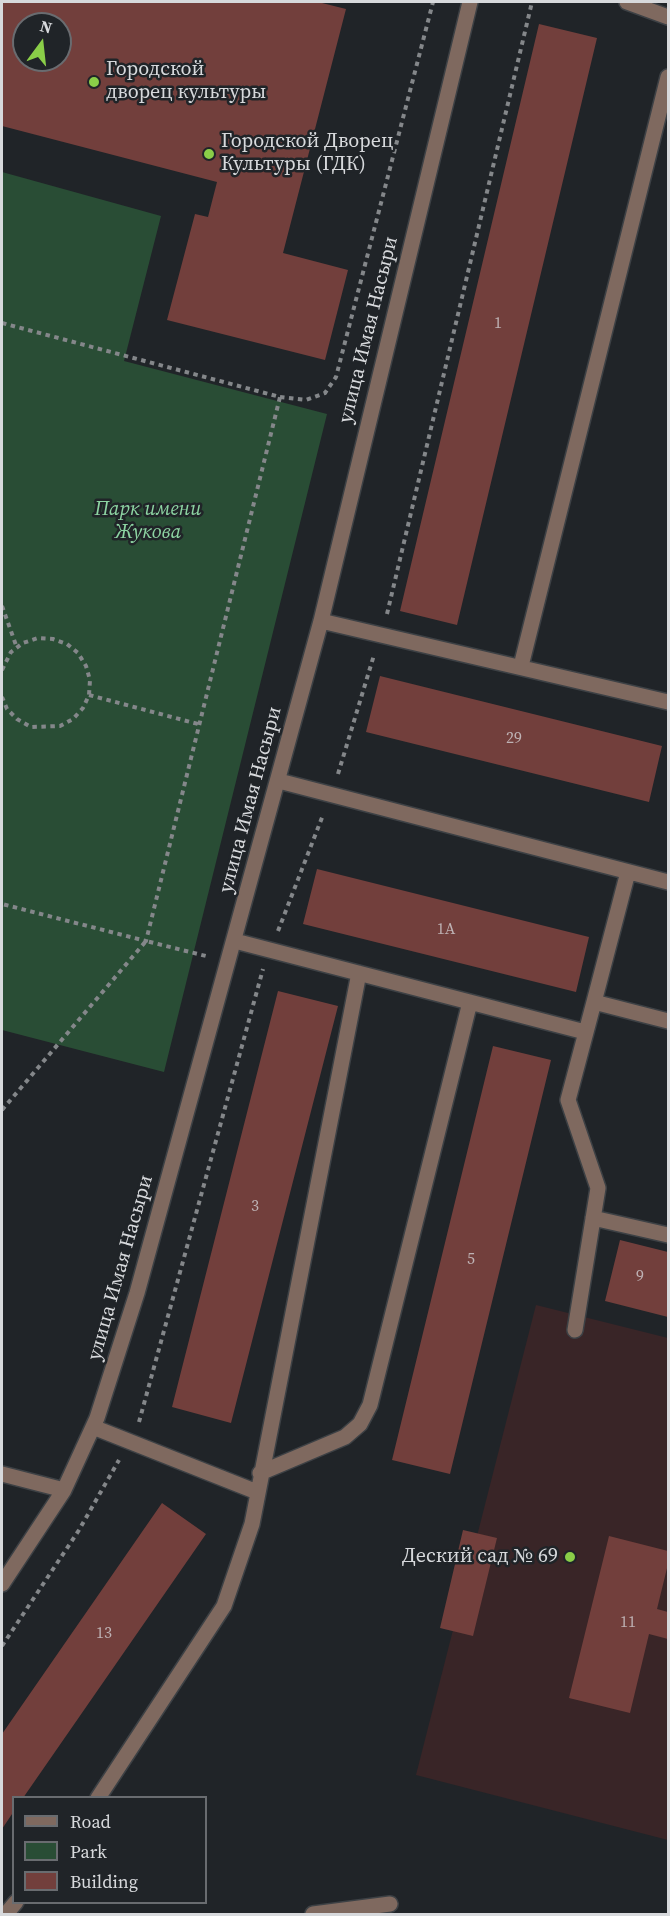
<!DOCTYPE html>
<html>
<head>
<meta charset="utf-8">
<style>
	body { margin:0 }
	#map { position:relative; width:670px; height:1916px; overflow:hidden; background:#202428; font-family:"Source Serif 4",serif }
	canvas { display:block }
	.frame { position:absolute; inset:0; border:3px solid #d7d9dc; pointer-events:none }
	.legend { position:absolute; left:12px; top:1796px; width:195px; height:108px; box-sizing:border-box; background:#202428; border:2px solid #696c70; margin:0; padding:8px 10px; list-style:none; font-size:18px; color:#d7d9dc }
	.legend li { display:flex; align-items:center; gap:12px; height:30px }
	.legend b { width:30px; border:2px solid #696c70 }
	.north { position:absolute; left:12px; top:12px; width:60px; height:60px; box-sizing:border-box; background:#202428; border:2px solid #696c70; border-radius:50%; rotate:15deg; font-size:16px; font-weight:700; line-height:24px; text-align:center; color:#d7d9dc }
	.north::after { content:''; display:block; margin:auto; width:21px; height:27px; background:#8ace48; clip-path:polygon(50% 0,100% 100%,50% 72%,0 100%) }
</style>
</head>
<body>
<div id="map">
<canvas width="670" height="1916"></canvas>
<div class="frame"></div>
<ul class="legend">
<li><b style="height:8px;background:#7f695f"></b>Road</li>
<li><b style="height:16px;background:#294d35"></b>Park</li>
<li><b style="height:16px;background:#723f3c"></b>Building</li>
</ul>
<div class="north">N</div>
</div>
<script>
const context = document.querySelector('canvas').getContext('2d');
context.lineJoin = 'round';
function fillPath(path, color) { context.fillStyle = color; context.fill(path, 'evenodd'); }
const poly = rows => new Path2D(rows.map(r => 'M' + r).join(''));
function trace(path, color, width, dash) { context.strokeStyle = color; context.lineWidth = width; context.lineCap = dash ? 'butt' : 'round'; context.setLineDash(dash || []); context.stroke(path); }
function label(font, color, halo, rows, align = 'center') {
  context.font = font + ' "Source Serif 4",serif'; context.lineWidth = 5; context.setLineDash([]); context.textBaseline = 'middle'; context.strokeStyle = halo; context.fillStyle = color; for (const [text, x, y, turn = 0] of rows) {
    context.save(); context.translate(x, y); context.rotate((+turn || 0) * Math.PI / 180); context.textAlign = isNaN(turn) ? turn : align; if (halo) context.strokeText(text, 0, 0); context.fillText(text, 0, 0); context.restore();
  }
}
fillPath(poly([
	[536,1305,668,1338,668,1840,416,1775]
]), '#392527');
fillPath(poly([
	[2,172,161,216,124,361,327,414,164,1072,2,1030]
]), '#294d35');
fillPath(poly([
	[2,2,318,2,346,9,283,253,348,270,325,360,167,320,195,214,208,217,217,182,2,126],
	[24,24,60,24,60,60,24,60],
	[539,24,597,38,457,625,400,611],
	[380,676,662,746,649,802,366,732],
	[317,869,589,937,576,992,303,924],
	[278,991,338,1006,231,1423,172,1407],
	[493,1046,551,1060,450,1474,392,1460],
	[620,1240,668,1252,668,1317,605,1301],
	[162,1503,206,1534,23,1798,14,1798,14,1811,2,1829,2,1734],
	[463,1530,497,1538,473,1636,440,1628],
	[609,1536,668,1551,668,1564,657,1609,668,1612,668,1639,649,1634,630,1713,569,1698]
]), '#723f3c');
const minor = poly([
	[627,2,668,17],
	[321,621,668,702],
	[521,666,668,77],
	[279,781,668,882],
	[628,872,594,1002,668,1021],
	[235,941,585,1032],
	[593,1218,668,1235],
	[575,1330,598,1188,568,1100,594,1002],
	[93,1427,257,1492],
	[260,1473,345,1437,360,1424,370,1405,470,1002],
	[2,1474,64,1490],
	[2,1584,64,1490,97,1418,137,1293,321,621,470,2],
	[98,1798,224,1606,252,1524,359,973],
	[6,1914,16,1902],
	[313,1914,390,1904]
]);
trace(minor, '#3d4145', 18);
trace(poly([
	[2,323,280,397,146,941,2,904],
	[280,397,306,400,325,393,336,377,433,2],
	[2,606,17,648],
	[387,614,532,2],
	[2,670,11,652,23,643,38,638,53,639,67,644,78,653,86,666,90,680,89,695,83,708,73,719,60,726,31,727,17,719,7,709,2,697],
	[89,695,198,724],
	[338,774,374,655],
	[278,931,323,815],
	[2,1110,146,941,206,956],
	[139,1422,263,969],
	[2,1646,79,1530,119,1460]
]), '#84878a', 4, [4.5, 4.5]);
trace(minor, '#7f695f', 15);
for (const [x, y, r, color] of [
	[94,82,6,"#8ace48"],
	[209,154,6,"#8ace48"],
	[570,1557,6,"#8ace48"]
]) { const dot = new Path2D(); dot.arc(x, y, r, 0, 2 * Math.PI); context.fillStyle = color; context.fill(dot); trace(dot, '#202428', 2); }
label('16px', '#beb2b4', null, [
	["1",498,324],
	["29",514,739],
	["1А",446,930],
	["3",255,1207],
	["5",471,1260],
	["9",640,1277],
	["11",628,1623],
	["13",104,1634]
]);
label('20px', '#d7d9dc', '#202428', [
	["Городской",106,70],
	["дворец культуры",106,93],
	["Городской Дворец",221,142],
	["Культуры (ГДК)",221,165],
	["Деский сад № 69",558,1557,"right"]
], 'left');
label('20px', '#d7d9dc', '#202428', [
	["улица Имая Насыри",369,330,-76],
	["улица Имая Насыри",251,800,-75],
	["улица Имая Насыри",121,1268,-74]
]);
label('italic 20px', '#8dd5a3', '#202428', [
	["Парк имени",148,510],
	["Жукова",148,533]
]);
</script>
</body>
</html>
